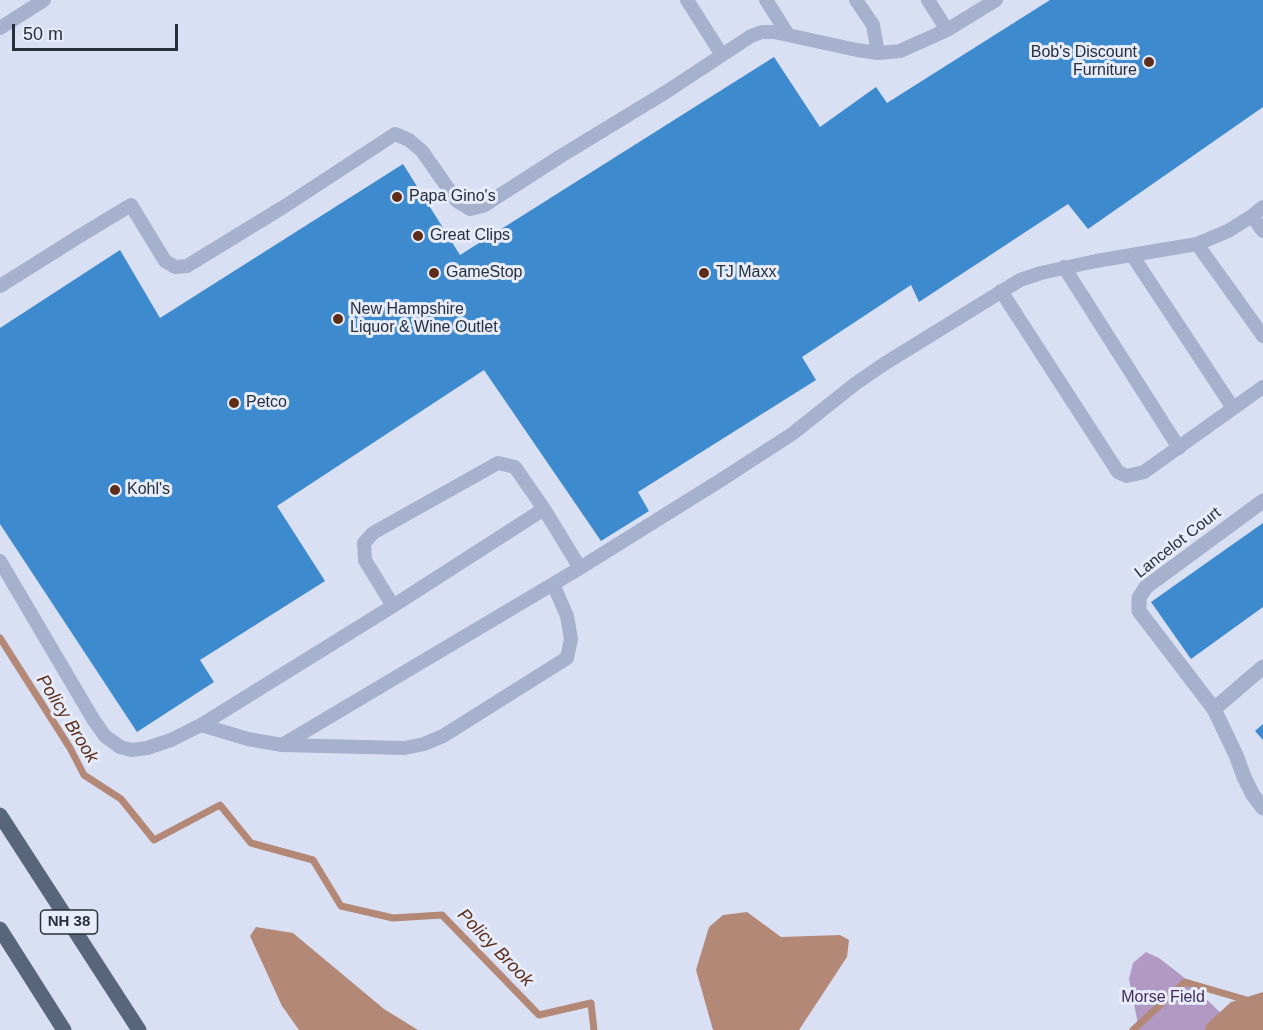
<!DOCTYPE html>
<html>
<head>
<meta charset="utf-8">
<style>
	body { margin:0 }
	#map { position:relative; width:1263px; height:1030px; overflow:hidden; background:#dae0f4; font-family:Helvetica,sans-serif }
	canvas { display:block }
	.scale { position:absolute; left:12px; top:24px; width:166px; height:27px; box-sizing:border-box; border:3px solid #272f38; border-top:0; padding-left:8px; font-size:18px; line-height:21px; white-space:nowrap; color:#272f38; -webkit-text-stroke:4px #e7ecfb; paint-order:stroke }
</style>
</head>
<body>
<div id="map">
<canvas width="1263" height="1030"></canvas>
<div class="scale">50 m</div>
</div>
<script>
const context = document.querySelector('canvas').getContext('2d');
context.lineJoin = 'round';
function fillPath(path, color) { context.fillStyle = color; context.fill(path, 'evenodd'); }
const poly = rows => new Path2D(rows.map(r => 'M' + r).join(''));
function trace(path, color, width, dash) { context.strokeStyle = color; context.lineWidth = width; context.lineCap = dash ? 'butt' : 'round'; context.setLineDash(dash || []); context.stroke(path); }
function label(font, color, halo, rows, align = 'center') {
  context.font = font + ' Helvetica,sans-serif'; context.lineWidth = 6; context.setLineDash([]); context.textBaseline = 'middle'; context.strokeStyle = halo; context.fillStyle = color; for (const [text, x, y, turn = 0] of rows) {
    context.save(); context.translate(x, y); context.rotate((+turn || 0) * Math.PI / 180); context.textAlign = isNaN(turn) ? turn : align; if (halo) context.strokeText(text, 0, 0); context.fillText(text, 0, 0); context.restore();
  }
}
fillPath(poly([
	[1146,952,1159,958,1181,975,1224,1016,1263,1030,1134,1030,1138,1024,1129,979,1133,963]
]), '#b199c4');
fillPath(poly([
	[747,912,781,937,840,935,849,940,847,957,799,1030,713,1030,696,970,709,927,723,915],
	[256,927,293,933,384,1009,418,1030,299,1030,282,1006,250,936],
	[1263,992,1263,1030,1205,1030,1206,1025,1231,1002]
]), '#b38877');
trace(poly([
	[0,638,70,748,84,775,121,799,154,840,220,805,251,843,313,860,341,906,393,918,442,915,539,1015,591,1003,594,1030],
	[1133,1030,1185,982,1263,1005]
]), '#b38877', 7);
fillPath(poly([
	[1050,0,1263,0,1263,107,1088,229,1068,204,919,302,911,285,802,357,816,380,638,492,649,511,601,541,484,370,277,506,325,581,200,660,214,682,137,732,0,524,0,328,120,250,160,318,403,164,460,255,774,57,820,127,876,87,887,103],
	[1263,523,1263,607,1191,659,1151,602],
	[1263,724,1263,740,1255,731]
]), '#3d8acf');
trace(poly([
	[687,0,722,55],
	[766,0,787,33],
	[856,0,873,25,878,53],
	[928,0,947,30],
	[0,28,44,0],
	[1252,216,1263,231],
	[1197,244,1263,336],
	[1132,255,1233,408],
	[1064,267,1179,448],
	[0,286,78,237,131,205,165,261,175,267,187,266,285,206,395,134,409,140,422,151,457,201,470,209,483,206,561,156,666,92,751,36,762,32,774,32,857,50,878,53,900,51,947,30,996,0],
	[1001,291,1118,472,1127,476,1144,472,1263,387],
	[0,561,93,719,105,736,120,747,132,750,147,748,171,740,201,725,248,739,282,745,580,568,721,480,792,434,855,384,884,364,1020,280,1041,273,1096,261,1197,244,1228,231,1252,216,1263,207],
	[393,606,365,560,364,543,373,533,498,463,515,467,544,509],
	[201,725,393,606,544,509,580,568],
	[282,745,405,748,424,744,443,736,567,658,571,639,567,616,553,584]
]), '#a5b1cd', 14);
trace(poly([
	[1263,501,1146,587,1139,598,1139,611,1214,709,1263,667],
	[1214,709,1236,755,1244,777,1253,795,1263,808]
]), '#a5b1cd', 15);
trace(poly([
	[0,815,139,1030],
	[0,929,64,1030]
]), '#57667b', 15);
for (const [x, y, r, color] of [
	[1149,62,6,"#5d2d19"],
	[397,197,6,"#5d2d19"],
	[418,236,6,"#5d2d19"],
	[434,273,6,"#5d2d19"],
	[704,273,6,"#5d2d19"],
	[338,319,6,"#5d2d19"],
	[234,403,6,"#5d2d19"],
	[115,490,6,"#5d2d19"]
]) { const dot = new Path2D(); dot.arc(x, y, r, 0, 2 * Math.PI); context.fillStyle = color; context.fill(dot); trace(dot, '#e7ecfb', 2); }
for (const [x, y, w] of [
	[69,922,57]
]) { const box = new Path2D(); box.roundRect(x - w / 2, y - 12, w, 24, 4.5); context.fillStyle = '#e7ecfb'; context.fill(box); trace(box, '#272f38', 1.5); }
label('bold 15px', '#272f38', null, [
	["NH 38",69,922]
]);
label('16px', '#272f38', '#e7ecfb', [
	["Bob's Discount",1137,53,"right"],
	["Furniture",1137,71,"right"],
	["Papa Gino's",409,197],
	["Great Clips",430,236],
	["GameStop",446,273],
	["TJ Maxx",716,273],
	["New Hampshire",350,310],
	["Liquor & Wine Outlet",350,328],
	["Petco",246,403],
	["Kohl's",127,490]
], 'left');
label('16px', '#272f38', '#e7ecfb', [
	["Lancelot Court",1178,543,-38]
]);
label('16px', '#452958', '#e7ecfb', [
	["Morse Field",1163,998]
]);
label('italic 18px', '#5d2d19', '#e7ecfb', [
	["Policy Brook",67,719,58],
	["Policy Brook",495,948,46]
]);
</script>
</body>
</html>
